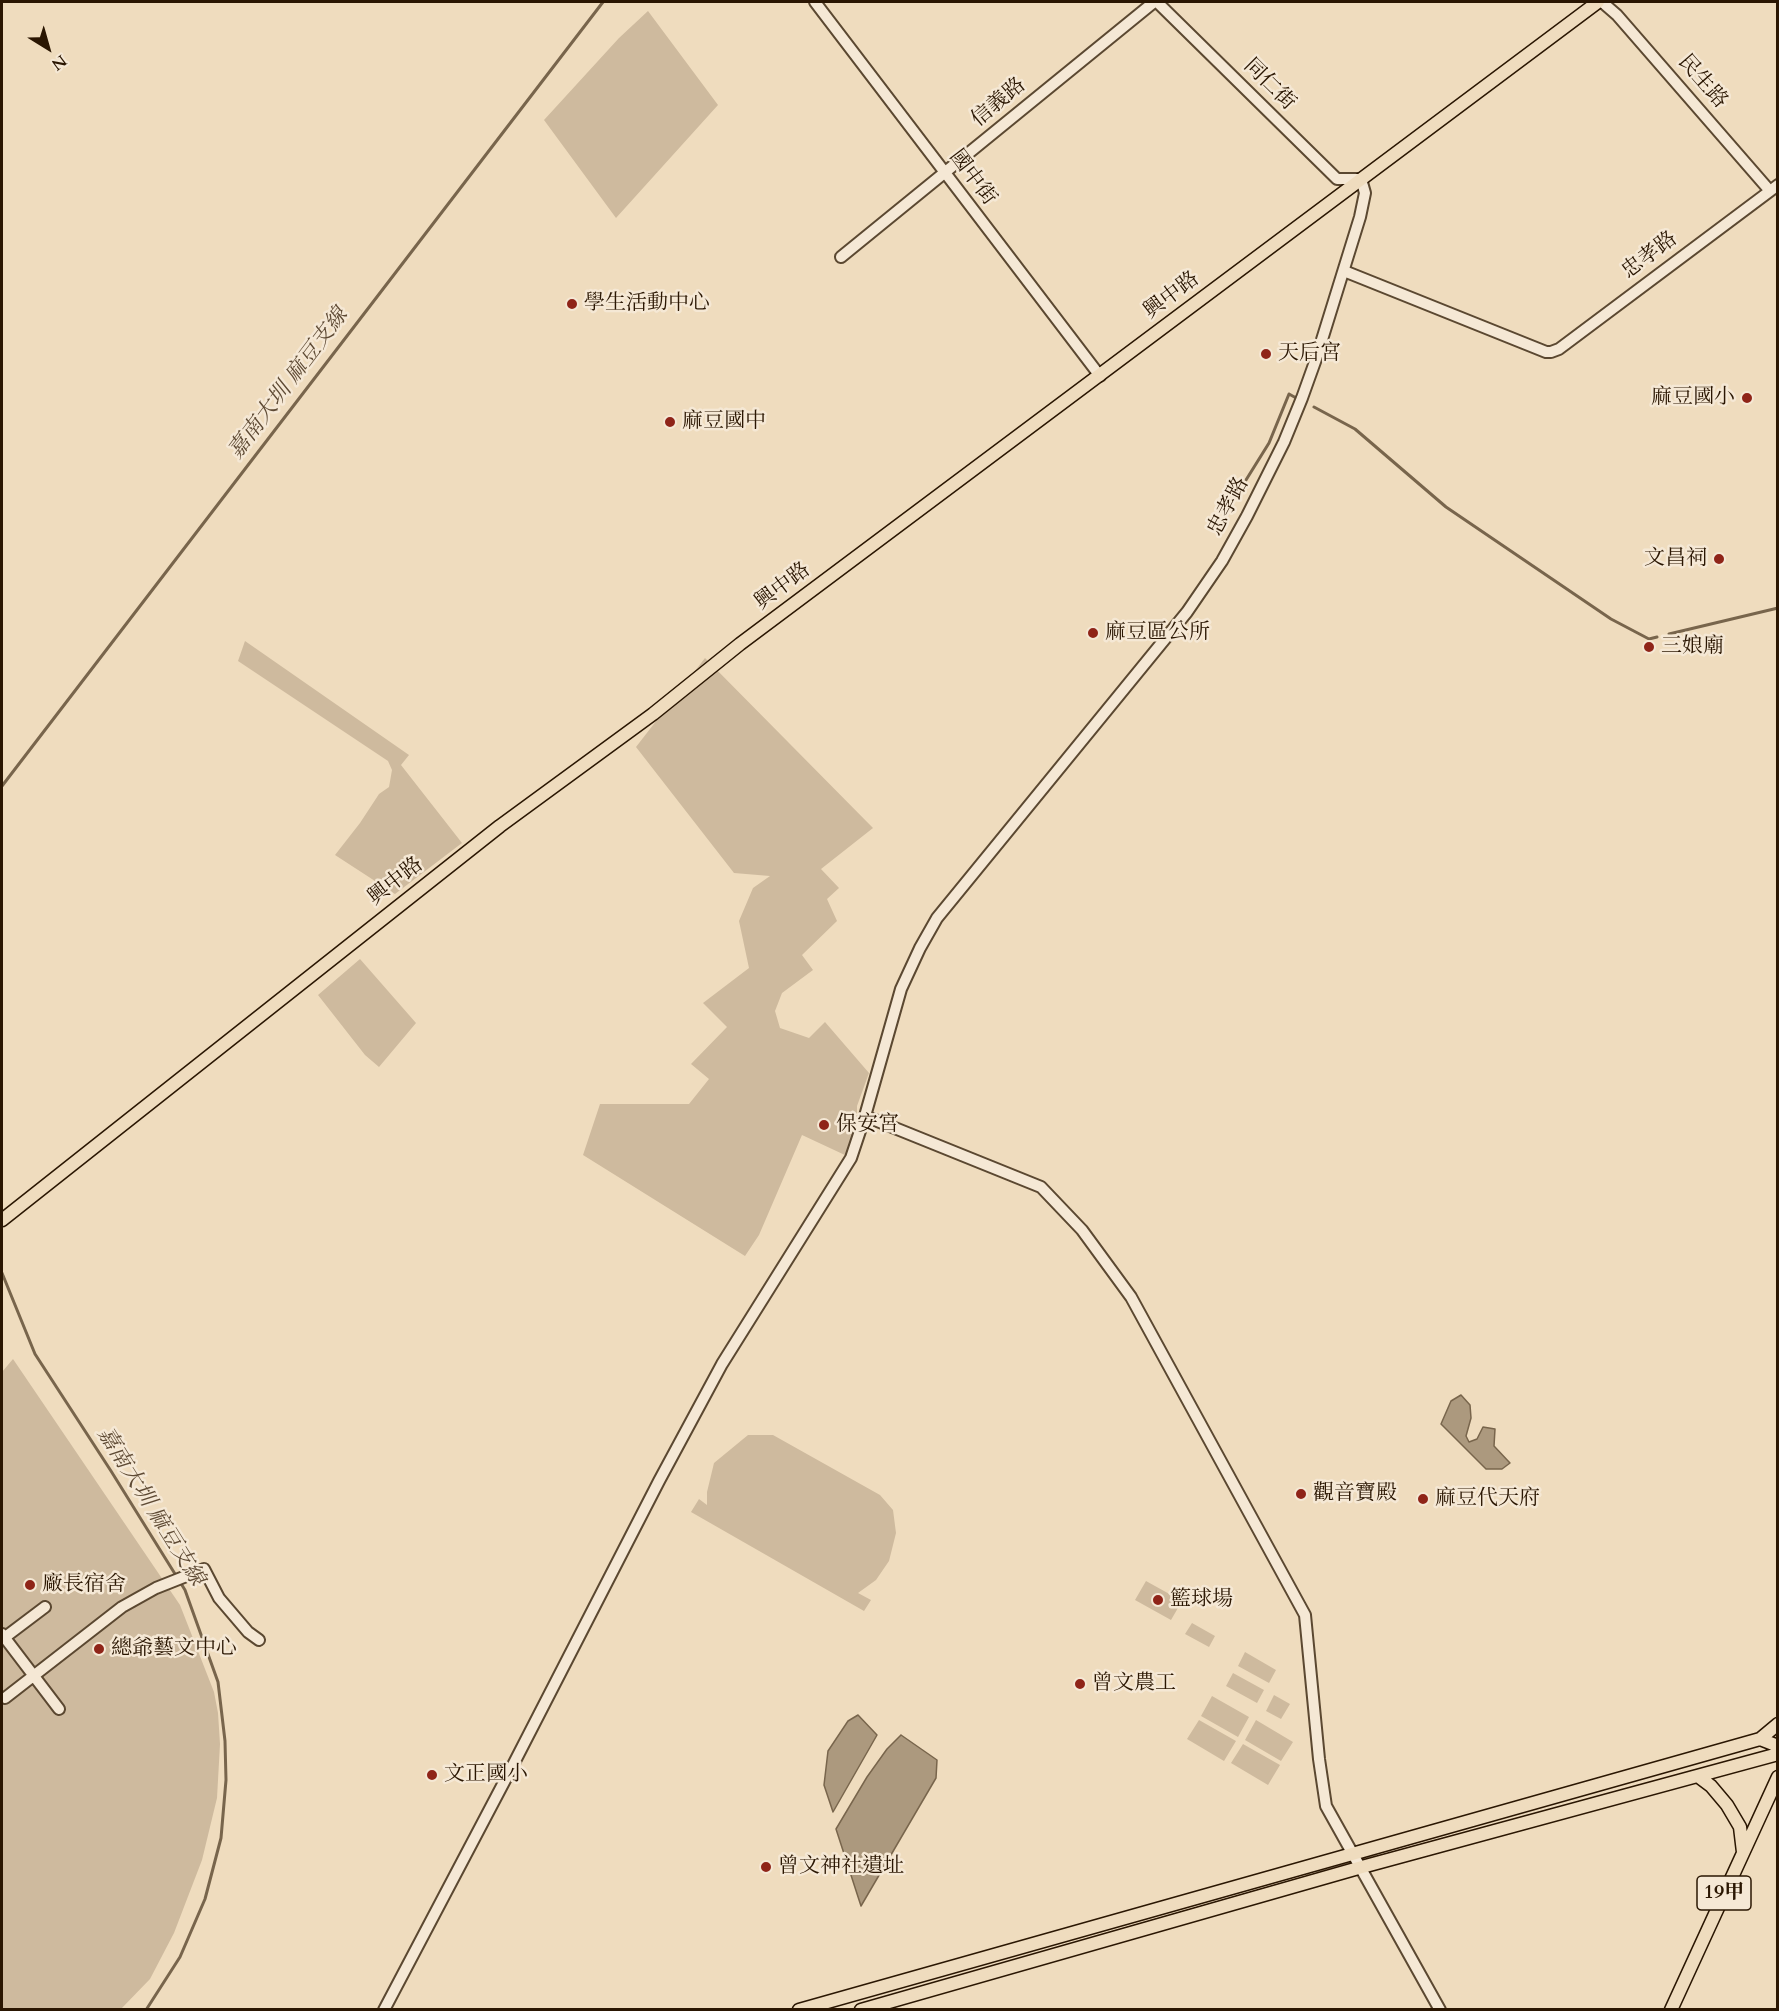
<!DOCTYPE html>
<html>
<head>
<meta charset="utf-8">
<style>
	body { margin:0 }
	#map { position:relative; width:1779px; height:2011px; overflow:hidden; background:#efdcbe; font-family:Cardo,serif }
	canvas { display:block }
	.frame { position:absolute; inset:0; border:3px solid #2a1602; pointer-events:none }
	.north { position:absolute; left:18px; top:18px; width:60px; height:60px; -webkit-text-stroke:4px #f5e8d5; paint-order:stroke; rotate:143deg; font-size:16px; font-weight:700; line-height:24px; text-align:center; color:#2a1602 }
	.north::after { content:''; display:block; margin:auto; width:21px; height:27px; background:#2a1602; clip-path:polygon(50% 0,100% 100%,50% 72%,0 100%) }
</style>
</head>
<body>
<div id="map">
<canvas width="1779" height="2011"></canvas>
<div class="frame"></div>
<div class="north">N</div>
</div>
<script>
const context = document.querySelector('canvas').getContext('2d');
context.lineJoin = 'round';
function fillPath(path, color) { context.fillStyle = color; context.fill(path, 'evenodd'); }
const poly = rows => new Path2D(rows.map(r => 'M' + r).join(''));
function trace(path, color, width, dash) { context.strokeStyle = color; context.lineWidth = width; context.lineCap = dash ? 'butt' : 'round'; context.setLineDash(dash || []); context.stroke(path); }
function label(font, color, halo, rows, align = 'center') {
  context.font = font + ' Cardo,"Noto Serif TC",serif'; context.lineWidth = 5; context.setLineDash([]); context.textBaseline = 'middle'; context.strokeStyle = halo; context.fillStyle = color; for (const [text, x, y, turn = 0] of rows) {
    context.save(); context.translate(x, y); context.rotate((+turn || 0) * Math.PI / 180); context.textAlign = isNaN(turn) ? turn : align; if (halo) context.strokeText(text, 0, 0); context.fillText(text, 0, 0); context.restore();
  }
}
fillPath(poly([
	[648,11,718,105,616,218,544,120,619,38],
	[245,641,409,755,401,765,462,843,395,894,335,855,360,823,379,794,389,787,392,770,388,761,238,661],
	[705,658,873,828,821,869,839,888,827,899,837,921,802,955,813,970,782,993,775,1011,780,1028,809,1038,825,1022,869,1073,857,1106,857,1118,847,1156,802,1135,759,1235,745,1256,583,1155,600,1104,689,1104,709,1079,691,1064,727,1027,703,1003,749,968,739,921,753,888,770,876,734,873,636,747],
	[360,959,416,1023,379,1067,365,1055,318,995],
	[13,1359,180,1605,214,1692,218,1713,220,1744,217,1798,202,1860,174,1933,150,1979,121,2009,2,2009,2,1372],
	[748,1435,773,1435,880,1495,893,1510,896,1533,889,1561,876,1580,858,1593,871,1600,864,1611,691,1512,699,1499,707,1505,707,1492,714,1463],
	[1146,1581,1182,1601,1171,1620,1135,1600],
	[1192,1623,1215,1636,1209,1647,1185,1634],
	[1245,1652,1276,1670,1269,1683,1238,1666],
	[1233,1673,1264,1690,1257,1703,1226,1686],
	[1274,1695,1290,1704,1281,1719,1266,1711],
	[1212,1696,1249,1717,1238,1737,1201,1716],
	[1199,1720,1236,1741,1224,1761,1187,1739],
	[1256,1720,1293,1742,1281,1761,1245,1740],
	[1243,1744,1280,1765,1268,1785,1231,1763]
]), '#ceba9e');
const water = poly([
	[1461,1395,1470,1405,1471,1418,1466,1436,1469,1442,1477,1439,1483,1427,1495,1429,1494,1446,1510,1463,1502,1469,1486,1469,1441,1424,1451,1401,1461,1395],
	[858,1715,877,1735,833,1812,824,1785,828,1751,848,1721,858,1715],
	[901,1735,937,1760,936,1778,861,1906,836,1829,867,1777,887,1749,901,1735]
]);
fillPath(water, '#ac997e');
trace(water, '#78654c', 1.5);
trace(poly([
	[1314,407,1355,429,1446,507,1611,619,1649,639,1657,637],
	[1241,488,1269,443,1289,394,1298,399],
	[1669,634,1778,608],
	[2,786,603,2],
	[2,1273,35,1354,111,1471,185,1590,218,1682,225,1741,226,1780,221,1838,205,1899,180,1957,146,2010]
]), '#78654c', 3);
const minor = poly([
	[815,2,1100,376],
	[1602,2,1617,15,1770,191],
	[841,257,1154,2],
	[1344,271,1546,352,1551,352,1559,349,1778,185],
	[865,1116,1041,1187,1082,1230,1131,1297,1305,1615,1319,1759,1326,1806,1440,2010],
	[2,1634,59,1709],
	[4,1638,45,1607],
	[5,1698,122,1607,156,1588,204,1569,219,1598,248,1632,259,1640],
	[384,2010,513,1765,659,1481,722,1364,851,1158,865,1116,901,989,920,948,937,918,1187,612,1222,561,1247,516,1284,442,1302,398,1316,359,1360,217,1365,193,1361,179,1337,179,1157,2]
]);
const major = poly([
	[2,1220,500,826,653,714,740,644,1598,2],
	[1760,1739,1778,1746],
	[1699,1777,1711,1786,1727,1805,1740,1827,1743,1852],
	[799,2010,1760,1739,1778,1724],
	[861,2010,1362,1867,1778,1754],
	[1671,2010,1778,1777]
]);
trace(minor, '#5b4831', 14);
trace(major, '#2a1602', 15);
trace(minor, '#f5e8d5', 10);
trace(major, '#efdcbe', 12);
for (const [x, y, r, color] of [
	[572,304,6,"#8f2418"],
	[1266,354,6,"#8f2418"],
	[1747,398,6,"#8f2418"],
	[670,422,6,"#8f2418"],
	[1719,559,6,"#8f2418"],
	[1093,633,6,"#8f2418"],
	[1649,647,6,"#8f2418"],
	[824,1125,6,"#8f2418"],
	[1301,1494,6,"#8f2418"],
	[1423,1499,6,"#8f2418"],
	[30,1585,6,"#8f2418"],
	[1158,1600,6,"#8f2418"],
	[99,1649,6,"#8f2418"],
	[1080,1684,6,"#8f2418"],
	[432,1775,6,"#8f2418"],
	[766,1867,6,"#8f2418"]
]) { const dot = new Path2D(); dot.arc(x, y, r, 0, 2 * Math.PI); context.fillStyle = color; context.fill(dot); trace(dot, '#f5e8d5', 2); }
for (const [x, y, w] of [
	[1724,1893,54]
]) { const box = new Path2D(); box.roundRect(x - w / 2, y - 17, w, 34, 4.5); context.fillStyle = '#f5e8d5'; context.fill(box); trace(box, '#2a1602', 1.5); }
label('bold 20px', '#2a1602', null, [
	["19甲",1724,1893]
]);
label('21px', '#2a1602', '#f5e8d5', [
	["民生路",1702,82,49],
	["同仁街",1269,85,45],
	["信義路",999,103,-40],
	["國中街",972,178,53],
	["忠孝路",1650,256,-37],
	["興中路",1172,296,-37],
	["忠孝路",1229,507,-62],
	["興中路",783,587,-37],
	["興中路",396,882,-38]
]);
label('21px', '#2a1602', '#f5e8d5', [
	["學生活動中心",584,304],
	["天后宮",1278,354],
	["麻豆國小",1735,398,"right"],
	["麻豆國中",682,422],
	["文昌祠",1707,559,"right"],
	["麻豆區公所",1105,633],
	["三娘廟",1661,647],
	["保安宮",836,1125],
	["觀音寶殿",1313,1494],
	["麻豆代天府",1435,1499],
	["廠長宿舍",42,1585],
	["籃球場",1170,1600],
	["總爺藝文中心",111,1649],
	["曾文農工",1092,1684],
	["文正國小",444,1775],
	["曾文神社遺址",778,1867]
], 'left');
label('italic 22px', '#5e4a34', '#f5e8d5', [
	["嘉南大圳 麻豆支線",289,384,-53],
	["嘉南大圳 麻豆支線",150,1507,58]
]);
</script>
</body>
</html>
